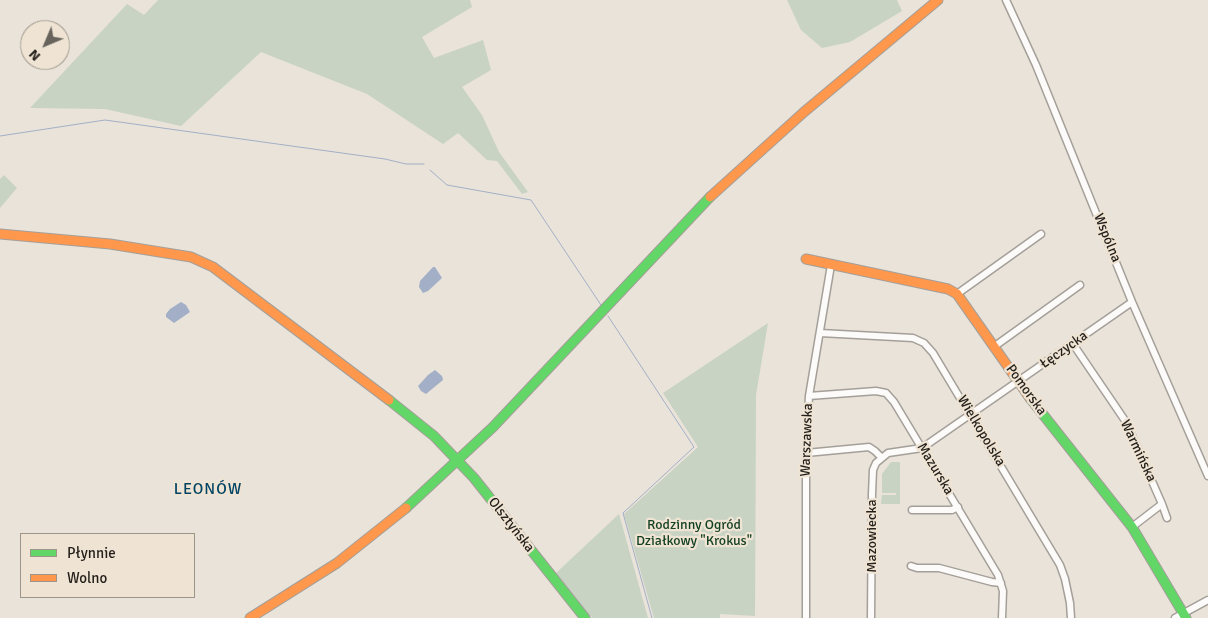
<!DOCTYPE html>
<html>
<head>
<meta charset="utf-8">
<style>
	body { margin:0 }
	#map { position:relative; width:1208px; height:618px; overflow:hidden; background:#e9e3da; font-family:Signika,sans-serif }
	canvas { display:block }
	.legend { position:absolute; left:20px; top:533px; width:175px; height:65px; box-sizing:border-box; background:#efe4d4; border:1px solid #9d958a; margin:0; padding:6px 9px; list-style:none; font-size:15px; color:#231f1a }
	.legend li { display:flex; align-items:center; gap:10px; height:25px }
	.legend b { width:25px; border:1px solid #9d958a }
	.north { position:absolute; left:20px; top:20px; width:50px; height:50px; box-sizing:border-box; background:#efe4d4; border:1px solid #9d958a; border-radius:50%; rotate:225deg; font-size:14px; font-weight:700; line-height:20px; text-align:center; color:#231f1a }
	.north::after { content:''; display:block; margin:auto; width:18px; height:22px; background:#68645d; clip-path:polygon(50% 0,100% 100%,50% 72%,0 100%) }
</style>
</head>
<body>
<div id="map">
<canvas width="1208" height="618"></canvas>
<ul class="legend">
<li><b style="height:6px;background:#63d668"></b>Płynnie</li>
<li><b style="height:6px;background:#ff974d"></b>Wolno</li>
</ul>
<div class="north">N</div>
</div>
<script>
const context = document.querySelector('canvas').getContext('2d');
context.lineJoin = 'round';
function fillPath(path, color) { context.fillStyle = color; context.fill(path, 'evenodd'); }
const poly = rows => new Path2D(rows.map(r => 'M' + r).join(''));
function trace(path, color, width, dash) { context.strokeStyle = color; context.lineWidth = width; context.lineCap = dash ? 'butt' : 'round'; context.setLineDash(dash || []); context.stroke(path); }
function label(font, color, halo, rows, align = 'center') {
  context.font = font + ' Signika,sans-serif'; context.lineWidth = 4.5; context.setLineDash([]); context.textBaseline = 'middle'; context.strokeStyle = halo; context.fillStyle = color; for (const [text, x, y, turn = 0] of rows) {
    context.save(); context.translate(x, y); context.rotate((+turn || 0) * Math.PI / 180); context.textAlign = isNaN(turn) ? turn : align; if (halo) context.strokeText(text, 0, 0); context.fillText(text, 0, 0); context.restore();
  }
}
fillPath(poly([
	[158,0,470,0,472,7,422,37,434,58,483,40,491,70,462,87,482,115,499,152,528,192,522,194,497,161,487,160,458,133,443,144,367,94,261,52,181,126,105,109,30,108,127,4,144,15],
	[787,0,897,0,902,11,850,42,822,48,801,30],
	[4,175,17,188,0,208,0,179],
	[768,323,756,395,755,616,720,614,720,618,654,618,624,514,698,447,663,393],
	[891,462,900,462,900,504,881,504,882,495,896,495,896,493,882,493,882,474],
	[619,514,648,618,592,618,556,573]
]), '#c8d3c4');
fillPath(poly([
	[433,267,435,267,442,278,428,291,423,293,419,287,420,281],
	[181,302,186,305,190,312,174,323,166,317,166,314,170,309],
	[435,370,442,376,443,380,426,394,421,391,418,386,428,375]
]), '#a3afc6');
trace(poly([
	[0,136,105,120,385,159,406,164,424,164],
	[430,170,447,185,531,200,601,305],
	[608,316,694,447,623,513,652,618]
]), '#a3afc6', 1);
const street = poly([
	[1006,0,1036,65,1132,302,1208,476],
	[957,294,1041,234],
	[820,333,913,338,924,343,933,353,1060,565,1065,579,1070,603,1071,618],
	[1073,344,1126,422,1162,504,1132,527],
	[995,346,1080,285],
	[809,396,876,391,886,393,894,402,998,575,1003,591,1002,618],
	[806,453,869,447,875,451,881,457],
	[1162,504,1167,518],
	[912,510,952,510,958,507],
	[911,566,917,568,939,568,992,582,1001,583],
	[806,618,806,453,809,396,831,265],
	[871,618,872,494,873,470,876,463,888,453,922,448,1132,302],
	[1175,618,1208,600]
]);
const fast = poly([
	[1030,398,1132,527,1186,618],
	[389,400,434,436,474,478,585,618],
	[406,508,493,427,710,197]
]);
const slow = poly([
	[710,197,804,112,938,0],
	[0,234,110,244,191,257,213,267,389,400],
	[806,259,948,289,957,294,1030,398],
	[250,618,337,563,406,508]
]);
trace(street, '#a49f99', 9);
trace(fast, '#a49f99', 11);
trace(slow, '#a49f99', 11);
trace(street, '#fcfbf9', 6);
trace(fast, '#63d668', 9);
trace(slow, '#ff974d', 9);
label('14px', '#231f1a', '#efe4d4', [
	["Wspólna",1107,238,68],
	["Łęczycka",1064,350,-35],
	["Pomorska",1026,390,54],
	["Wielkopolska",981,431,59],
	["Warszawska",807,440,-88],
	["Warmińska",1138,451,65],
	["Mazurska",935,469,59],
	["Olsztyńska",511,525,52],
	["Mazowiecka",872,536,-90]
]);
label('14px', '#113f21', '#efe4d4', [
	["Rodzinny Ogród",694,525],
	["Działkowy \"Krokus\"",694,541]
]);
context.letterSpacing = '1px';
label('16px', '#004363', '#efe4d4', [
	["LEONÓW",208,490]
]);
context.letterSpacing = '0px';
</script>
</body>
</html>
